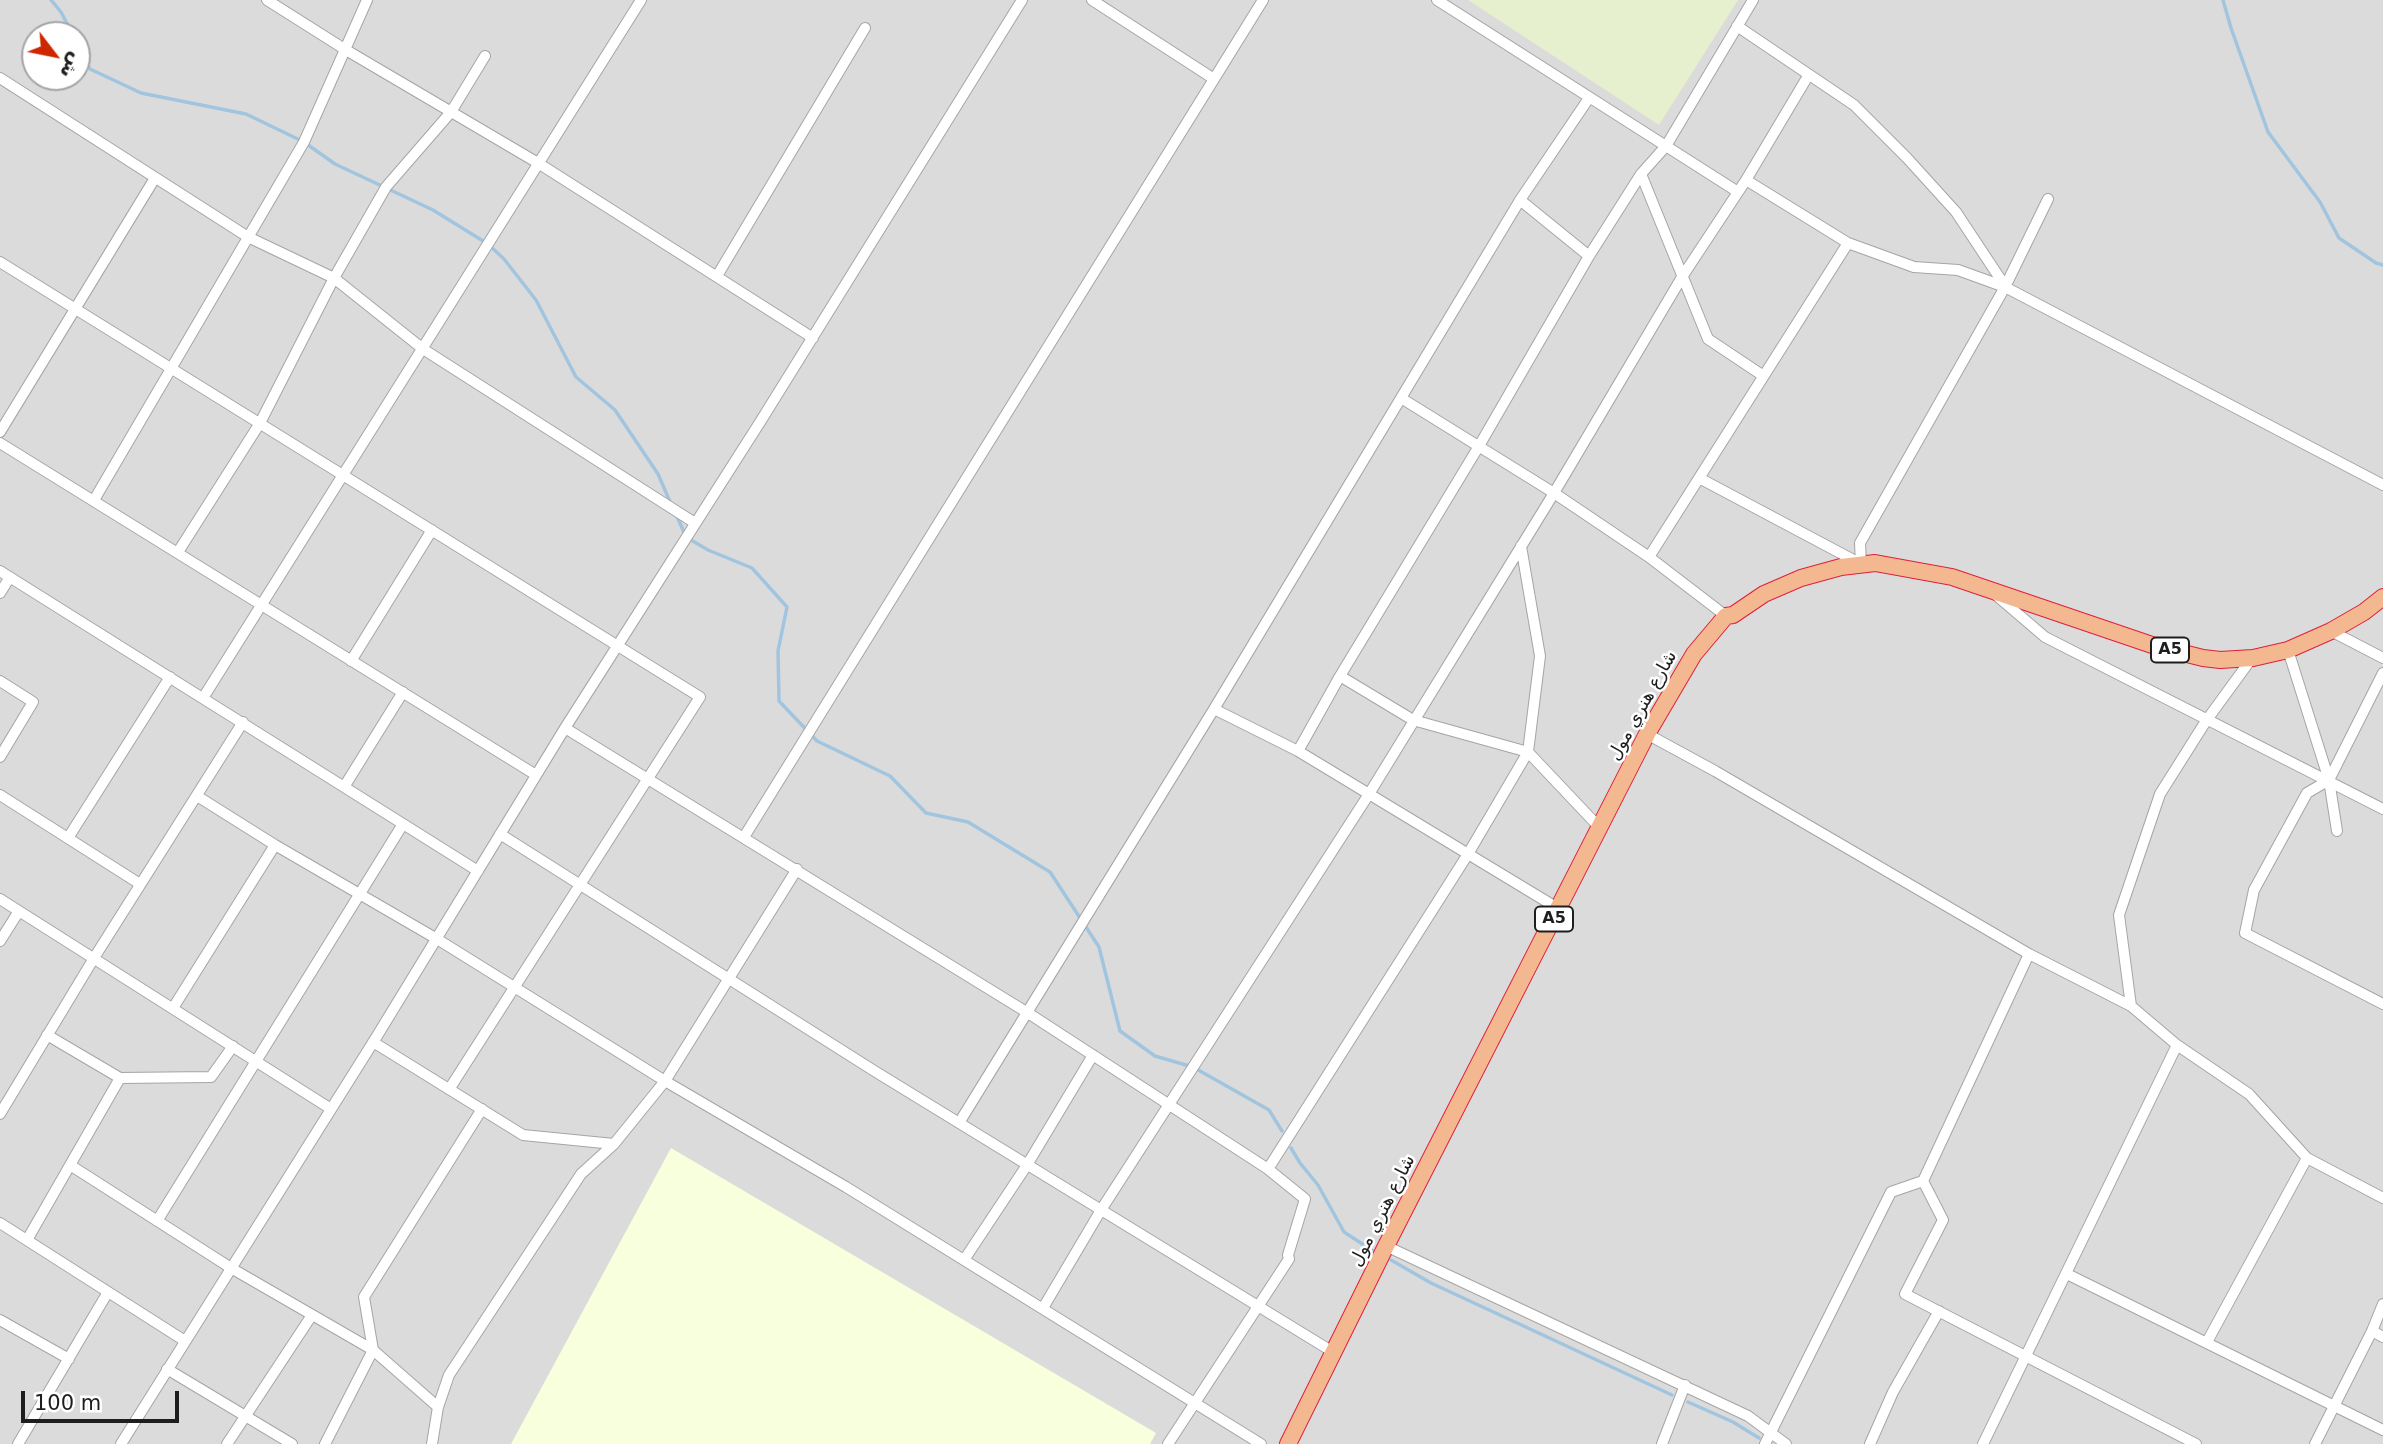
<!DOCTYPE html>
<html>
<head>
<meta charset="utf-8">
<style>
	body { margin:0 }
	#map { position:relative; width:2383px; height:1444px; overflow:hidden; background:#efeee3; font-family:"DejaVu Sans",Vazirmatn,sans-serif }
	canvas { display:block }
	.north { position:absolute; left:21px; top:21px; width:70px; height:70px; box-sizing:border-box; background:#fff; border:2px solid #a5a5a5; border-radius:50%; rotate:122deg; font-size:19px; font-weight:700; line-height:28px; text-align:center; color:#1e1e1e }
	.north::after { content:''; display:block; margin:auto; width:24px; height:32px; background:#cc2700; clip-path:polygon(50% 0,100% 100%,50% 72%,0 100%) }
	.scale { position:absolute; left:21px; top:1391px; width:158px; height:32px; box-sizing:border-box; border:4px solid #1e1e1e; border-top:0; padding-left:9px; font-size:21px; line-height:24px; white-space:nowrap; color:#1e1e1e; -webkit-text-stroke:5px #fff; paint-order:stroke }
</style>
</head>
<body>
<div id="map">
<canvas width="2383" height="1444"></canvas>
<div class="north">ش</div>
<div class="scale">100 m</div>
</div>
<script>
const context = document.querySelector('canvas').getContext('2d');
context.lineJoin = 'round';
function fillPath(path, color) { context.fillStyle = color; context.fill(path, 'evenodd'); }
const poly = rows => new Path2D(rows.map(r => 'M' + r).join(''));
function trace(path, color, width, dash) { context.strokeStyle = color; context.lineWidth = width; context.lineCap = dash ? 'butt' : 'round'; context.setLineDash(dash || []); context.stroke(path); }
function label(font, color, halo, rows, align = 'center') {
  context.font = font + ' "DejaVu Sans",Vazirmatn,sans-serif'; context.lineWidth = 5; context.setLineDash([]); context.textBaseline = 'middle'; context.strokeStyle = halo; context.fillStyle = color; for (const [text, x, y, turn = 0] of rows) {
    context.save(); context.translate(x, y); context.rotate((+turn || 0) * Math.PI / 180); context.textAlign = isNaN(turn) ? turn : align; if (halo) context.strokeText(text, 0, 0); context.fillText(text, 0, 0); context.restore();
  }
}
fillPath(poly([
	[0,0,2383,0,2383,1444,0,1444],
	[35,35,77,35,77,77,35,77]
]), '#dcdbdb');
fillPath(poly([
	[671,1148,1156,1433,1150,1444,511,1444]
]), '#f8ffdd');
fillPath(poly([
	[1468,0,1738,0,1659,125]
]), '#e6efce');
trace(poly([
	[51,0,61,12,73,35],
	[2223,0,2231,28,2268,132,2320,202,2339,238,2376,263,2383,265],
	[77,44,90,69,141,93,246,114,304,142,335,164,433,210,488,244,504,259,536,300,576,377,615,410,658,474,671,504],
	[676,514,686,537,708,550,752,568,787,607,778,651,779,701,817,741,890,776,926,813,968,822,1050,872,1099,947,1120,1031,1155,1056,1193,1067,1269,1110,1282,1131],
	[1291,1148,1300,1163,1318,1185,1344,1232,1373,1251],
	[1391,1260,1431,1283,1672,1395],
	[1688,1402,1733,1422,1759,1438]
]), '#a2c5df', 3.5);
const minor = poly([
	[267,0,346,50,538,163,813,338],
	[1092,0,1214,79],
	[1437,0,1738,192],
	[1737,26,1854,105,1907,158,1956,212,2005,286],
	[0,78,248,237,334,278,423,349,695,523],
	[1641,174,1708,339,1762,375],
	[1746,180,1848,243,1914,267,1958,270,2005,287,2383,485],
	[1520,200,1589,256],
	[0,262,700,697,450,1088],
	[717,276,865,28],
	[1401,398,1554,493,1649,557,1726,616],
	[0,432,155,178],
	[0,443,536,775],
	[1701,479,1861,564],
	[94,500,304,142,367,0],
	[178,552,260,423,334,278,386,187,451,112,485,56],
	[1649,557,1848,243],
	[1861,564,1860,543,2005,287,2048,199],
	[0,571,478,871],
	[0,593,10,577],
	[1997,596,2045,637,2383,809],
	[2331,631,2383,658],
	[2288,650,2329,780,2307,793,2254,890,2245,933,2383,1004],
	[351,661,432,530],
	[1340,676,1413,720,1528,752,1599,827],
	[0,681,33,702,0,757],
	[203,698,641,0],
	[1214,709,1298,751,1559,909],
	[565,728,1028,1013,1268,1169,1305,1199,1288,1255,1289,1259,1168,1444],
	[1647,734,1715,771,2029,954,2131,1006,2177,1045,2249,1094,2307,1158,2383,1198],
	[1298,751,1340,676,1479,446,1589,256,1641,174,1666,146,1753,0],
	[344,787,403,692],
	[0,795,140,884],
	[197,796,275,845,437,939,665,1081,846,1187,1261,1444],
	[2337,831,2329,780,2383,673],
	[500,834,876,1072,1333,1352],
	[744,837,1263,0],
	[68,838,170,677],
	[0,899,331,1109],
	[0,941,19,911],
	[2029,954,1923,1181,1943,1220,1905,1294,2196,1444],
	[2131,1006,2119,915,2160,794,2206,721,2252,658],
	[173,1008,275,845],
	[47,1035,120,1078,211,1077,233,1046],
	[373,1042,523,1135,614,1144],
	[0,1114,94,958,243,722],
	[959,1123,1214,709,1520,200,1589,98],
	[70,1165,231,1268,373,1350,438,1407],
	[1268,1169,1468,854,1528,752,1540,656,1521,546],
	[157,1221,403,824],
	[0,1223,185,1341],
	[27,1240,120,1078],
	[1386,1246,1748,1416,1786,1444],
	[964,1260,1027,1165,1093,1055],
	[2067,1274,2383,1430],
	[1043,1308,1101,1210,1369,794,1554,493,1682,277,1746,180,1808,76],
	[0,1320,69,1359],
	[2372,1331,2383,1337],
	[2207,1342,2307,1158],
	[167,1369,292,1444],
	[18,1444,108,1292],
	[121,1444,377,1036,565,728,762,419,1022,0],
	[227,1444,312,1315],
	[325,1444,373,1350,364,1297,482,1109],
	[432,1444,438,1407,449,1375,581,1174,614,1144,665,1081,797,869],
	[1662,1444,1685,1385],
	[1765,1444,1891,1192,1923,1181],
	[1870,1444,1893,1392,1939,1311],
	[1983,1444,2177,1045],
	[2315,1444,2372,1331,2383,1304]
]);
const trunk = poly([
	[1288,1444,1386,1246,1647,734,1694,654,1726,616,1733,615,1764,594,1801,578,1841,567,1875,563,1952,577,2155,646,2203,658,2220,660,2253,658,2288,650,2331,631,2364,612,2383,597]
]);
trace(minor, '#a5a5a5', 12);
trace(trunk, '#e01e3b', 18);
trace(minor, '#fff', 10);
trace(trunk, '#f4b890', 16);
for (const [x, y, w] of [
	[2170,650,38],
	[1554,919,38]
]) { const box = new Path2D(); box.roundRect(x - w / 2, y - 12.5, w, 25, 5); context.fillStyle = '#fff'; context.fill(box); trace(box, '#1e1e1e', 2); }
label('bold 16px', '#1e1e1e', null, [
	["A5",2170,650],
	["A5",1554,919]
]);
label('18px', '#1e1e1e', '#fff', [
	["شارع هنري مول",1643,706,-61],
	["شارع هنري مول",1383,1211,-63]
]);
</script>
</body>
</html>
